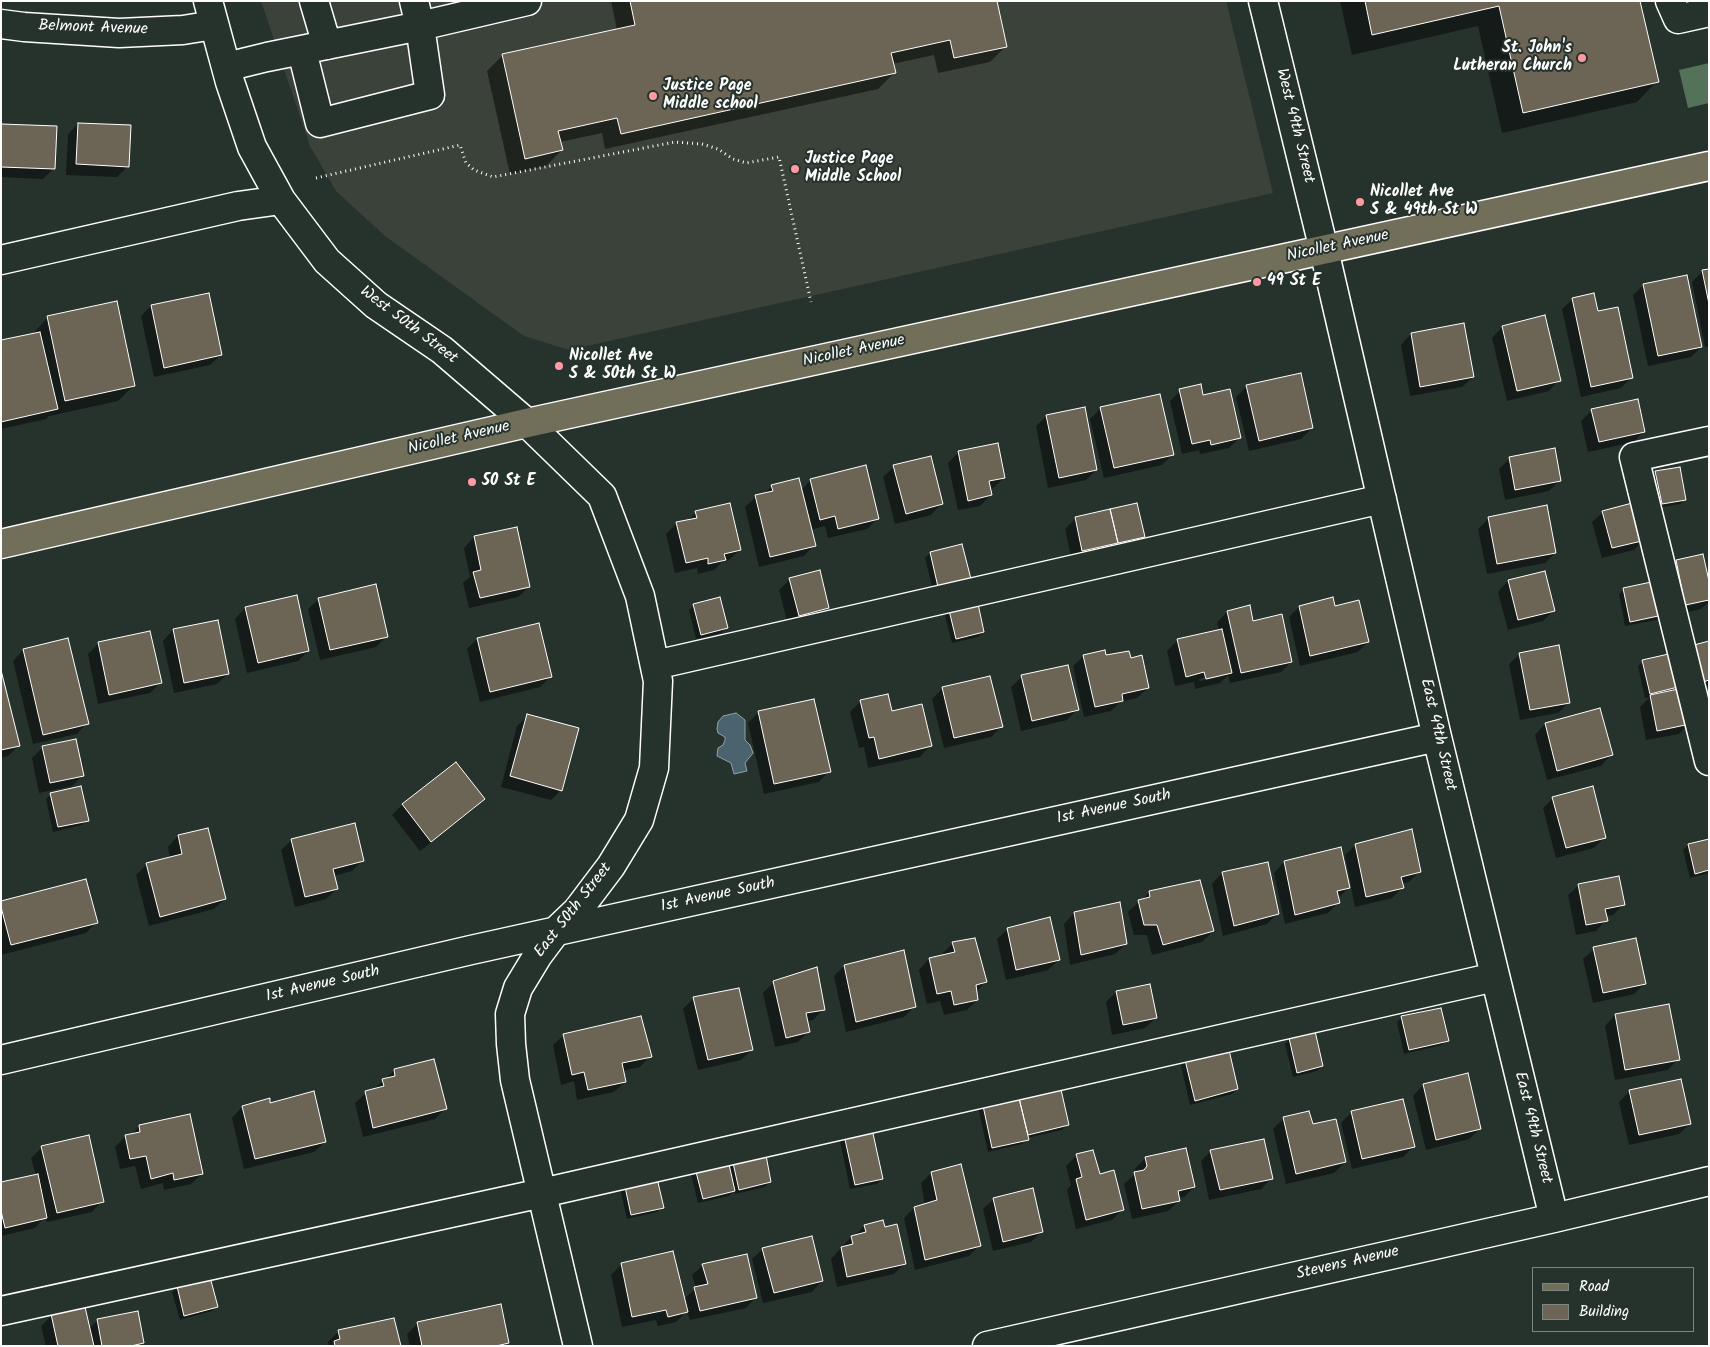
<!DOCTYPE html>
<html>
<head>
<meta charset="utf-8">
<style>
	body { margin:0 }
	#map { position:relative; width:1710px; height:1347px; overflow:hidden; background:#26332d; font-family:Kalam,sans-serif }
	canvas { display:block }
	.frame { position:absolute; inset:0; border:2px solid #fff; pointer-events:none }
	.legend { position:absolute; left:1532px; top:1267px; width:162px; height:65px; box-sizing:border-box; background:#26332d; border:1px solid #7d8581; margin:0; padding:6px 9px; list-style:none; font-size:15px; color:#fff }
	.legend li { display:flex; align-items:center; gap:10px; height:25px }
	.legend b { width:25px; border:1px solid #7d8581 }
</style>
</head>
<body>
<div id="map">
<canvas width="1710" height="1347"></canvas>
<div class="frame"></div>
<ul class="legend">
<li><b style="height:6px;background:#716e59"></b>Road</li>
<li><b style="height:14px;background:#6c6455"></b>Building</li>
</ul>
</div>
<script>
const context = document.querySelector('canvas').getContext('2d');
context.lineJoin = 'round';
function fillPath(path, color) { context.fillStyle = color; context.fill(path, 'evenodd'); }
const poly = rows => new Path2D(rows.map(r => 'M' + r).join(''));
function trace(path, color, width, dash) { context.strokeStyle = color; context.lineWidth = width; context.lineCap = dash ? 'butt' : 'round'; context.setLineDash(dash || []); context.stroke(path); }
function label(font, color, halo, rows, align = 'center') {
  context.font = font + ' Kalam,sans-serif'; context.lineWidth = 4; context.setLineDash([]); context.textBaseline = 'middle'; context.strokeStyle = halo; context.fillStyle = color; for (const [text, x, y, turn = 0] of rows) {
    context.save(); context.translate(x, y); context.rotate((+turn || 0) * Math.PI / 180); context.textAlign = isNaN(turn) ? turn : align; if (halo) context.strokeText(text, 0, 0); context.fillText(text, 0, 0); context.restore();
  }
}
fillPath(poly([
	[261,1,1226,1,1273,193,569,350,524,336,385,236,336,191,310,146]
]), '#3b4239');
fillPath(poly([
	[1709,63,1709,103,1688,108,1679,70]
]), '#547159');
const water = poly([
	[736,713,745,720,745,740,750,745,753,753,745,763,747,771,734,774,731,763,717,756,718,748,723,745,725,740,725,737,718,733,717,729,718,722,723,716,736,713]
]);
fillPath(water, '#4a636f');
trace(water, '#92a1a9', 1);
fillPath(poly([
	[611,1,996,1,1006,46,990,62,938,73,934,55,892,64,894,73,878,89,605,149,602,133,560,142,562,150,546,166,510,174,487,71,503,55,617,30],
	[1340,1,1639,1,1657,81,1637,102,1502,133,1478,26,1352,55],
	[78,124,127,167,117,177,66,175,68,134],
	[1,125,54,168,43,179,1,177],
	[1709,270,1709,347,1705,347,1692,282,1703,271],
	[1644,285,1701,347,1691,357,1648,366,1633,295],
	[1573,299,1597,313,1632,377,1621,388,1581,397,1562,309],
	[116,303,134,385,118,401,49,416,46,419,1,429,1,342,32,335,47,318],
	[151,306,221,355,210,365,154,377,141,316],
	[1502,327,1559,380,1549,391,1507,401,1492,338],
	[1411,334,1473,377,1462,387,1410,396,1401,345],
	[1247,386,1312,428,1301,439,1249,451,1236,397],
	[1180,391,1240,437,1229,448,1200,454,1199,450,1182,454,1170,401],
	[1101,408,1172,455,1162,465,1104,478,1090,419],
	[1592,410,1644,431,1634,442,1588,452,1581,421],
	[1047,416,1096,470,1086,480,1048,488,1036,426],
	[959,452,1004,478,993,488,989,489,991,495,980,506,958,510,948,463],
	[1510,458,1560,480,1549,491,1505,500,1499,469],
	[894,467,941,504,931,515,895,524,883,477],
	[1656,472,1685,499,1680,504,1657,508,1651,477],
	[811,480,878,518,867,529,828,538,825,526,810,530,814,545,804,556,759,567,745,507,756,497,763,495,772,486,801,490],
	[696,512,740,550,729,560,722,562,714,570,698,574,697,568,675,573,666,534,677,523,687,521],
	[1603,512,1644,539,1634,550,1602,558,1592,522],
	[1076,518,1144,536,1139,541,1072,561,1065,529],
	[1489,518,1555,553,1545,563,1487,574,1478,529],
	[474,537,529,587,518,597,469,608,463,583,470,577,464,548],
	[961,546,969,578,933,591,925,558,930,553],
	[1676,561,1709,586,1709,602,1701,609,1675,615,1666,572],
	[1701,601,1701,603,1679,608,1679,605],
	[1544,572,1553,611,1543,621,1508,630,1498,592,1508,581],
	[790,579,828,608,817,618,788,625,779,590],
	[1624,589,1661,615,1656,620,1625,626,1619,594],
	[319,599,387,636,376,647,320,660,308,609],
	[694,605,726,628,721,633,696,639,689,610],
	[949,607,983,632,978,637,952,643,944,612],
	[1299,607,1334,608,1368,642,1358,652,1300,666,1289,617],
	[245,608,308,651,298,661,247,673,235,619],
	[1227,612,1252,622,1291,662,1281,672,1230,683,1228,675,1220,683,1195,689,1194,682,1175,686,1167,651,1178,640,1219,631,1217,622],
	[1220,674,1220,677,1200,681,1199,679],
	[173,630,228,674,217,684,174,693,163,641],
	[149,633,160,683,150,693,98,704,88,654,98,644],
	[477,639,550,677,540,687,480,702,467,649],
	[1709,643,1709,687,1693,692],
	[23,650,87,723,77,734,33,744,13,661],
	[1520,654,1569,702,1558,713,1520,720,1509,664],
	[1084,656,1130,659,1148,688,1137,698,1120,702,1111,711,1084,717,1073,666],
	[1643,662,1680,686,1674,692,1689,724,1679,734,1646,740,1640,707,1650,697,1645,698,1638,666],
	[1,675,18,746,8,756,1,758],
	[1022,677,1077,710,1067,720,1021,731,1011,687],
	[943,688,1001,727,991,737,944,748,932,699],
	[813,700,829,771,819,782,764,794,748,723,758,713],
	[861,701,930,746,920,757,868,768,864,747,859,748,850,712],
	[1599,710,1611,755,1601,766,1547,780,1535,735,1545,724],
	[528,716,561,790,551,800,501,787,517,726],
	[42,748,83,775,72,786,39,793,32,758],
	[456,763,484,799,473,810,420,851,392,815,402,805],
	[51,794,87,820,82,825,53,832,46,799],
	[1553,798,1605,837,1594,848,1556,858,1543,808],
	[207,829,225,899,214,909,149,926,136,875,147,864,170,859,168,847,178,836],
	[292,840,362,861,352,871,334,876,337,889,326,899,295,907,281,850],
	[1709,840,1709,873,1690,878,1683,850,1688,845],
	[1356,845,1420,871,1409,882,1401,884,1402,888,1392,898,1355,907,1345,855],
	[1284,862,1349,888,1338,898,1338,903,1328,913,1285,924,1274,873],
	[1222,873,1277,914,1267,924,1223,936,1212,884],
	[1199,881,1213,931,1202,942,1152,955,1147,935,1134,935,1128,912,1149,893],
	[1579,885,1623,905,1613,915,1606,916,1606,920,1596,931,1576,935,1568,895],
	[1,902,96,922,86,933,1,955],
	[1119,904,1126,944,1115,954,1070,965,1064,924,1074,913],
	[1008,929,1059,960,1048,970,1006,980,997,939],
	[953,943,985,982,976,992,977,1000,967,1010,944,1015,940,1001,927,1004,919,970,929,959,943,956,942,954],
	[1594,949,1644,984,1634,994,1593,1003,1583,959],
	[844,966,915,1006,904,1017,846,1032,834,976],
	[774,982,824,1009,813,1020,806,1021,808,1032,798,1042,775,1047,763,993],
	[1116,992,1156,1018,1145,1028,1112,1035,1106,1002],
	[694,998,752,1050,741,1060,698,1070,683,1009],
	[1668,1005,1678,1059,1668,1070,1615,1080,1605,1026,1615,1015],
	[1402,1017,1447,1040,1442,1045,1404,1054,1397,1022],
	[564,1035,650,1056,640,1067,622,1071,625,1082,614,1092,577,1100,574,1081,561,1085,553,1045],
	[1290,1039,1322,1066,1317,1071,1293,1077,1285,1044],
	[1186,1061,1237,1089,1232,1094,1190,1105,1181,1066],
	[395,1070,445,1109,435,1119,363,1137,355,1103,366,1093,372,1091],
	[1467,1075,1480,1129,1469,1139,1426,1150,1413,1096,1423,1085],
	[1059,1086,1067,1125,1062,1130,1027,1138,1022,1144,988,1152,978,1107],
	[1630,1091,1690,1124,1679,1134,1629,1145,1619,1102],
	[269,1104,325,1142,314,1152,244,1169,232,1118,242,1107],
	[1352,1112,1413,1147,1403,1157,1352,1169,1341,1123],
	[1284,1118,1312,1126,1345,1162,1334,1173,1286,1184,1273,1129],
	[140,1126,202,1174,191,1184,164,1190,163,1183,141,1189,135,1166,120,1169,115,1147,126,1136,131,1135],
	[845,1136,882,1179,877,1184,850,1189,840,1141],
	[42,1147,102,1201,92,1212,47,1222,45,1217,35,1228,1,1236,1,1183,36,1176,31,1158],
	[1211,1151,1272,1178,1261,1189,1209,1200,1201,1161],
	[1077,1155,1099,1175,1122,1210,1112,1220,1076,1229,1067,1190,1071,1185,1066,1166],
	[1146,1158,1194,1187,1184,1197,1178,1198,1179,1201,1168,1211,1132,1219,1124,1184,1136,1173,1135,1168],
	[733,1159,770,1182,765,1187,735,1194,734,1191,729,1196,698,1203,691,1174,696,1169],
	[931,1173,980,1245,969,1256,915,1270,904,1218,914,1208,925,1205,921,1183],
	[625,1183,662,1207,657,1212,627,1219,620,1188],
	[994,1199,1042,1231,1031,1242,993,1251,983,1209],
	[864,1226,904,1264,894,1274,837,1287,831,1259,851,1237,855,1236],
	[763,1249,822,1281,812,1292,763,1303,752,1259],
	[621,1265,683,1300,696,1288,692,1275,703,1265,756,1297,746,1308,690,1320,687,1311,676,1322,658,1326,656,1320,622,1327,611,1275],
	[210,1279,217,1306,212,1311,180,1320,172,1292,177,1287],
	[52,1315,89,1329,98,1320,143,1343,140,1346,46,1346,41,1326],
	[418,1323,508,1342,504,1346,410,1346,407,1334],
	[339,1331,400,1346,329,1346,328,1342]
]), '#0007');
const building = poly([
	[630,1,997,1,1007,47,954,58,950,40,891,53,896,73,621,134,617,118,558,131,563,150,525,159,502,54,635,25,630,1],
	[1365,1,1640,1,1659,82,1523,113,1499,6,1372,35,1365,1],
	[78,123,131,125,129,167,76,164,78,123],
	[1,124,57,126,55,169,1,167,1,124],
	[1709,269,1709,304,1702,270,1709,269],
	[1687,275,1702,347,1658,356,1643,284,1687,275],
	[209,293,222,355,164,368,151,305,209,293],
	[1594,293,1598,311,1618,307,1633,378,1591,387,1572,298,1594,293],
	[117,301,135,386,65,401,47,316,117,301],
	[1545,315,1561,381,1517,391,1502,326,1545,315],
	[1464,323,1474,377,1420,387,1411,333,1464,323],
	[40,332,58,409,1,422,1,340,40,332],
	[1301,373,1313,428,1259,441,1246,385,1301,373],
	[1201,384,1203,395,1230,389,1241,438,1211,445,1210,440,1192,444,1179,389,1201,384],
	[1160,394,1174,455,1114,468,1100,407,1160,394],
	[1638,399,1645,432,1599,442,1591,409,1638,399],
	[1085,407,1097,470,1059,478,1046,415,1085,407],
	[998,443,1005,478,989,481,992,495,968,501,958,451,998,443],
	[1555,448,1561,481,1515,490,1509,457,1555,448],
	[931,456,943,504,906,514,893,465,931,456],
	[866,465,879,519,838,529,835,516,820,520,810,479,866,465],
	[1680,467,1686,500,1662,504,1655,471,1680,467],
	[799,478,816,546,770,557,755,495,773,491,771,485,799,478],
	[1636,502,1646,540,1612,548,1602,511,1636,502],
	[730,503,741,550,724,554,726,560,708,564,708,558,686,563,676,522,697,518,695,511,730,503],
	[1137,503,1145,537,1118,543,1110,509,1137,503],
	[1547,505,1556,553,1497,564,1488,517,1547,505],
	[1110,509,1118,543,1082,551,1075,517,1110,509],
	[517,527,530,587,480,598,473,572,481,570,474,536,517,527],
	[962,544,971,579,938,587,930,552,962,544],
	[1703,554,1709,581,1709,600,1685,605,1676,560,1703,554],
	[820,570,829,608,799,616,789,578,820,570],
	[1545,571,1555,611,1518,620,1508,580,1545,571],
	[1656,581,1663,615,1630,622,1623,588,1656,581],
	[376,584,388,637,330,650,318,598,376,584],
	[297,595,309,651,258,663,245,607,297,595],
	[720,597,728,628,701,635,693,604,720,597],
	[1333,597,1335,606,1359,600,1369,642,1310,656,1299,606,1333,597],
	[977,599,984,632,956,639,948,606,977,599],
	[1250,605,1253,621,1282,614,1292,662,1241,673,1227,611,1250,605],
	[218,620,229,674,184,683,173,629,218,620],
	[539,623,552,677,490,692,477,638,539,623],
	[1222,629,1232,673,1206,679,1204,672,1186,677,1177,639,1222,629],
	[150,631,162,683,109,695,98,642,150,631],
	[68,638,89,724,43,735,23,649,68,638],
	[1709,641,1709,680,1703,682,1694,645,1709,641],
	[1559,645,1570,703,1530,710,1519,653,1559,645],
	[1105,650,1106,655,1129,651,1131,658,1142,655,1149,688,1122,694,1123,701,1095,707,1083,655,1105,650],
	[1673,653,1682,686,1650,694,1642,660,1673,653],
	[1068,665,1079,710,1032,721,1021,675,1068,665],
	[1,670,20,746,1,750,1,670],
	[990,676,1003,727,954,738,942,687,990,676],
	[1683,688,1690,724,1657,731,1650,695,1683,688],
	[888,694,892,711,922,704,932,746,879,759,874,737,869,738,860,700,888,694],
	[814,699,831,772,774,784,758,711,814,699],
	[1600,708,1613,755,1557,771,1545,723,1600,708],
	[527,714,579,728,562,791,510,776,527,714],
	[76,739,84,776,50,783,42,746,76,739],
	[456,762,485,799,431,842,402,804,456,762],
	[81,786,89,821,58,827,50,793,81,786],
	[1593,786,1606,838,1566,848,1552,797,1593,786],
	[355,823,364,861,333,869,338,889,305,897,291,839,355,823],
	[208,828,226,899,160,917,146,863,182,854,178,835,208,828],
	[1412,829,1421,872,1401,877,1404,888,1366,897,1355,844,1412,829],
	[1709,839,1709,870,1695,874,1688,844,1709,839],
	[1341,847,1350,888,1337,891,1340,903,1295,915,1284,861,1341,847],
	[1268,862,1279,914,1234,926,1222,872,1268,862],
	[1619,876,1625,905,1605,909,1608,921,1586,925,1578,884,1619,876],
	[86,879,98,923,11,945,1,907,1,901,86,879],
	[1200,880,1214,931,1163,945,1157,925,1144,925,1138,900,1150,897,1149,891,1200,880],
	[1120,902,1127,944,1081,955,1074,912,1120,902],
	[1050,917,1060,960,1016,970,1007,928,1050,917],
	[975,938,987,982,976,985,978,1000,954,1005,951,991,937,994,929,958,955,952,952,942,975,938],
	[1636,938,1646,984,1603,993,1593,947,1636,938],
	[904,950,916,1007,856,1022,844,965,904,950],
	[817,967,825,1010,806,1013,810,1032,786,1038,773,981,817,967],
	[1150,984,1157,1018,1123,1025,1116,991,1150,984],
	[739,988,753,1050,708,1060,693,997,739,988],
	[1669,1004,1680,1060,1625,1070,1615,1014,1669,1004],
	[1441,1008,1449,1041,1409,1050,1401,1016,1441,1008],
	[641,1016,652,1057,622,1063,626,1082,588,1090,584,1072,572,1075,563,1034,641,1016],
	[1315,1031,1323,1066,1297,1073,1289,1038,1315,1031],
	[1229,1050,1238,1089,1195,1101,1185,1060,1229,1050],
	[434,1059,447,1109,373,1128,365,1091,384,1086,382,1079,395,1076,394,1069,434,1059],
	[1468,1073,1481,1129,1436,1140,1423,1084,1468,1073],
	[1681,1079,1691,1124,1639,1135,1629,1090,1681,1079],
	[1060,1085,1069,1125,1028,1135,1018,1094,1060,1085],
	[314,1091,326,1142,255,1159,242,1106,270,1098,270,1103,314,1091],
	[1018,1094,1029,1140,992,1148,982,1101,1018,1094],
	[1403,1099,1415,1147,1362,1159,1351,1111,1403,1099],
	[1309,1111,1313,1124,1336,1119,1346,1162,1296,1174,1283,1117,1309,1111],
	[190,1114,203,1174,174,1180,173,1173,151,1179,146,1156,130,1159,125,1135,140,1132,139,1125,190,1114],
	[872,1129,883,1179,855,1185,844,1135,872,1129],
	[89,1135,104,1202,57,1213,41,1146,89,1135],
	[1264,1139,1273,1179,1220,1190,1210,1150,1264,1139],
	[1186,1148,1195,1187,1178,1191,1180,1201,1142,1209,1134,1172,1144,1170,1147,1166,1145,1157,1186,1148],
	[765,1150,771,1182,739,1190,732,1158,765,1150],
	[1093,1150,1100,1174,1114,1170,1124,1210,1086,1220,1076,1179,1082,1177,1076,1154,1093,1150],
	[728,1160,735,1191,703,1199,695,1168,728,1160],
	[961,1164,981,1246,925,1260,914,1207,937,1200,931,1172,961,1164],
	[38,1174,47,1218,5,1228,1,1211,1,1182,38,1174],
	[656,1174,664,1208,631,1215,624,1182,656,1174],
	[1033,1188,1043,1232,1003,1242,993,1198,1033,1188],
	[883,1220,885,1227,897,1224,906,1264,847,1277,841,1247,853,1244,851,1236,866,1232,864,1225,883,1220],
	[812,1236,823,1281,774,1293,762,1248,812,1236],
	[673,1251,688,1312,668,1317,666,1310,632,1317,621,1263,673,1251],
	[747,1254,757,1298,700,1311,694,1287,708,1284,702,1264,747,1254],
	[210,1277,218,1307,184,1316,177,1286,210,1277],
	[501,1304,509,1343,496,1346,422,1346,417,1322,501,1304],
	[85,1307,94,1346,58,1346,51,1314,85,1307],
	[138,1311,144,1343,131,1346,102,1346,97,1319,138,1311],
	[394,1318,401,1346,335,1346,334,1341,340,1339,338,1330,394,1318]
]);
fillPath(building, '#6c6455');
trace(building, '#fff', 1);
const minor = poly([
	[208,1,230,82,252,147,281,200,327,261,376,305,442,350,527,423,602,496,640,596,658,681,654,768,639,820,611,866,577,911,556,931,538,955,518,988,510,1014,511,1044,515,1080,578,1346],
	[314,1,327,45],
	[1263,1,1324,250,1437,737,1554,1218],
	[1670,1,1678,19,1709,12],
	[1,24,24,27,119,33,183,30,214,25],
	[302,51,320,123,430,95,420,26,414,1],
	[226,67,267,57,420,26,527,1],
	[1,260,238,206,281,200],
	[1709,441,1634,457,1709,761],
	[655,665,1382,499],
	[1,1060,471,950,1437,737],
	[1,1311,542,1193,1495,977],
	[987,1346,1554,1218,1709,1181]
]);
const major = poly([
	[1,544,527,423,1709,166]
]);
trace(minor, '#fff', 31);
trace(major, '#fff', 31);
trace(poly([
	[316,178,460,145,466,163,474,170,493,177,675,142,702,144,718,149,733,159,746,163,779,157,811,302]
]), '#fff', 3, [1, 4]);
trace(minor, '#26332d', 28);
trace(major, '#716e59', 28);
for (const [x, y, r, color] of [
	[1582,58,5,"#ff9aa2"],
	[653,96,5,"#ff9aa2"],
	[795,169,5,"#ff9aa2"],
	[1360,202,5,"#ff9aa2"],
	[1257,282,5,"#ff9aa2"],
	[559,366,5,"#ff9aa2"],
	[472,482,5,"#ff9aa2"]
]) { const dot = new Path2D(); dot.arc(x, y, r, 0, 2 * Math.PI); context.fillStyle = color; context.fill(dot); trace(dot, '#26332d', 2); }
label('16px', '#fff', '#26332d', [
	["Belmont Avenue",93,29,2],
	["West 49th Street",1294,126,76],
	["Nicollet Avenue",1338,247,-12],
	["West 50th Street",408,326,37],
	["Nicollet Avenue",854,352,-12],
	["Nicollet Avenue",459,439,-13],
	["East 49th Street",1437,735,77],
	["1st Avenue South",1114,808,-12],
	["1st Avenue South",718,896,-12],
	["East 50th Street",574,911,-52],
	["1st Avenue South",323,985,-13],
	["East 49th Street",1532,1128,76],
	["Stevens Avenue",1348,1264,-13]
]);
label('bold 16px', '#fff', '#26332d', [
	["St. John's",1572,49,"right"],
	["Lutheran Church",1572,67,"right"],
	["Justice Page",663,87],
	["Middle school",663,105],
	["Justice Page",805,160],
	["Middle School",805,178],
	["Nicollet Ave",1370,193],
	["S & 49th St W",1370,211],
	["49 St E",1267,282],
	["Nicollet Ave",569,357],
	["S & 50th St W",569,375],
	["50 St E",482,482]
], 'left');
</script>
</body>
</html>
